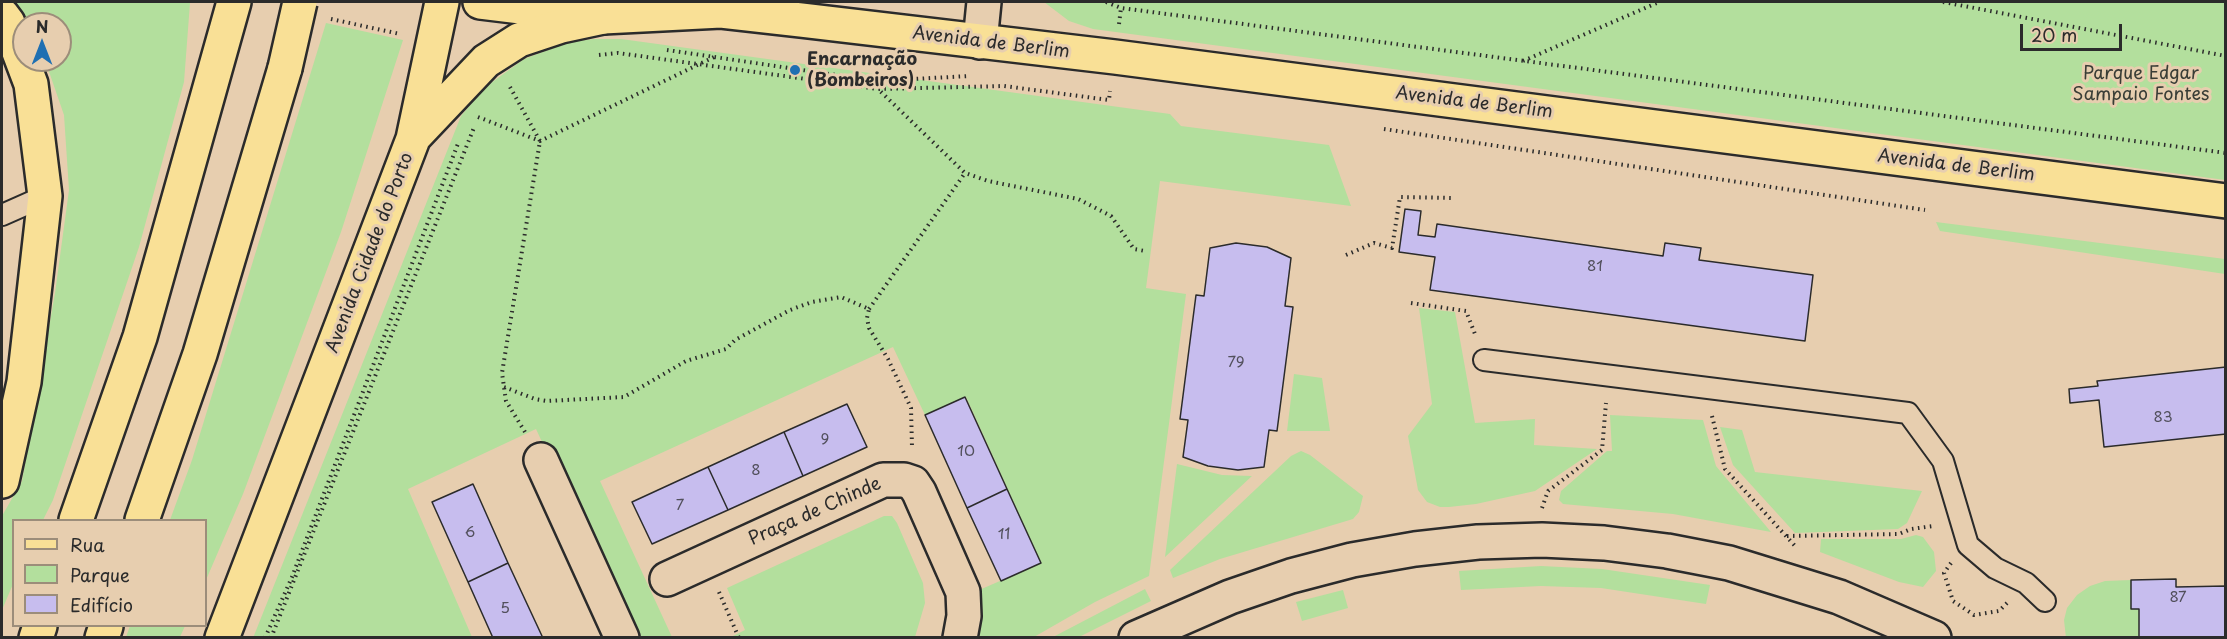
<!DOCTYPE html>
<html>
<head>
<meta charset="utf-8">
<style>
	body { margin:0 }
	#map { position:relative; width:2227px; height:639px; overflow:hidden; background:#e7ceaf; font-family:"Playpen Sans",sans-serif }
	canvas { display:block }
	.frame { position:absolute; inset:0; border:3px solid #2b2b2b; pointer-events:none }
	.legend { position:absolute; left:12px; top:519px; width:195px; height:108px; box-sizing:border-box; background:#e7ceaf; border:2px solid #9c8d7a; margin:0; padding:8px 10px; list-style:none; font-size:18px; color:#2b2b2b }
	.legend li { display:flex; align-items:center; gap:12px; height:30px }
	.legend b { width:30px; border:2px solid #9c8d7a }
	.north { position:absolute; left:12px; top:12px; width:60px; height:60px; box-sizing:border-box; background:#e7ceaf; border:2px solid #9c8d7a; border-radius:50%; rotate:0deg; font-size:16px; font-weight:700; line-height:24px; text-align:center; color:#2b2b2b }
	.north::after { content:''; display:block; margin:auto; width:21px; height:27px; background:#1f6fb2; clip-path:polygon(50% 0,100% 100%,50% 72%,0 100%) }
	.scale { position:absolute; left:2020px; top:24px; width:102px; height:27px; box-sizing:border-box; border:3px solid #2b2b2b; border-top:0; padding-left:8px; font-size:18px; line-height:21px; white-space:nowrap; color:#2b2b2b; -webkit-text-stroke:4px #e7ceaf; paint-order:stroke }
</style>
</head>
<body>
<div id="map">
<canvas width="2227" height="639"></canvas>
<div class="frame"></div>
<ul class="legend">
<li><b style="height:8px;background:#f9e096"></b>Rua</li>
<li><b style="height:16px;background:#b3df9d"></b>Parque</li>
<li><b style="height:16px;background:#c7bdee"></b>Edifício</li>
</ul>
<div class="north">N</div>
<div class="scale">20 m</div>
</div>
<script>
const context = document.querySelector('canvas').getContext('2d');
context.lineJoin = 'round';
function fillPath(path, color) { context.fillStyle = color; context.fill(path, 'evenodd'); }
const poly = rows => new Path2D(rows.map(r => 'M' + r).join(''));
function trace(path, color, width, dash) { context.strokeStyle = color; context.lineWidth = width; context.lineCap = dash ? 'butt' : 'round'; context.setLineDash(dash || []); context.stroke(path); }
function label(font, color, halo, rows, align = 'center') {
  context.font = font + ' "Playpen Sans",sans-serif'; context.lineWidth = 6; context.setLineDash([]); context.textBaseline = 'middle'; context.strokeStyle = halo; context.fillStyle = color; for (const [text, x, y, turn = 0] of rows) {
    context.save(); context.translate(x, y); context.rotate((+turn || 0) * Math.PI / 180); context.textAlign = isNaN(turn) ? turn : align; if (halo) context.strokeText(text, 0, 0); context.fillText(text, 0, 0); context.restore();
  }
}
fillPath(poly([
	[11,2,190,3,184,82,139,247,53,500,43,520,14,520,13,584,2,610,2,516,22,481,55,293,69,190,64,115,45,60,60,60,60,24,29,24],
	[1044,2,2225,2,2225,180,1093,29,1069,21],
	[326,23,403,40,341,232,243,494,206,580,206,520,170,520,192,460],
	[594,39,621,39,1170,114,1181,126,1329,145,1351,206,1160,181,1146,288,1186,294,1149,576,1095,602,1034,637,975,637,977,591,1041,563,966,397,925,415,893,347,600,481,672,637,632,637,536,429,408,489,472,637,253,638,461,116,484,88,524,59,569,42],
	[1936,222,2225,259,2225,274,1940,231],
	[1419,308,1455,312,1475,423,1535,419,1534,445,1597,449,1535,491,1476,504,1449,507,1440,507,1427,502,1418,490,1408,436,1432,404],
	[1294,374,1322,378,1330,431,1287,431],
	[1610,415,1703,420,1716,466,1771,532,1673,514,1563,504,1559,500,1561,491,1607,451,1612,451],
	[1720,427,1742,430,1755,472,1922,491,1907,523,1898,529,1795,533,1733,465],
	[1301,451,1310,455,1363,496,1359,512,1353,519,1220,559,1173,578,1170,570,1291,456],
	[1177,464,1222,475,1252,476,1165,557],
	[884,516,892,516,897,523,923,583,925,603,915,637,731,637,745,630,727,588],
	[1916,535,1923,537,1934,552,1936,571,1923,587,1899,582,1820,552,1821,539,1901,539],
	[1541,566,1602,569,1710,585,1706,604,1601,588,1541,586,1461,590,1459,571],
	[2131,580,2131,609,2139,609,2139,637,2066,638,2064,620,2067,608,2077,595,2090,586,2105,581],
	[1145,589,1151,601,1079,637,1053,637],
	[1343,590,1348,608,1302,621,1296,602],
	[130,626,185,626,180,637,126,637]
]), '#b3df9d');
const building = poly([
	[1405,209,1421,211,1418,235,1435,237,1437,224,1663,256,1665,243,1701,248,1699,260,1813,275,1805,341,1430,290,1435,257,1399,252,1405,209],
	[1236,243,1267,247,1291,258,1285,306,1293,307,1277,431,1269,430,1264,467,1238,470,1208,466,1183,457,1188,420,1180,419,1196,295,1204,296,1210,248,1236,243],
	[2226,367,2226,434,2104,447,2099,400,2070,403,2069,389,2098,386,2097,381,2226,367],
	[965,397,1007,489,967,508,925,415,965,397],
	[847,404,867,447,803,476,784,432,847,404],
	[784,432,803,476,728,510,708,467,784,432],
	[708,467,728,510,652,544,632,502,708,467],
	[473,484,508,563,468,582,432,502,473,484],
	[1007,489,1041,563,1001,581,967,508,1007,489],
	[508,563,542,636,539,638,493,638,468,582,508,563],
	[2176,579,2176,587,2226,586,2226,638,2139,638,2139,609,2131,609,2131,580,2176,579]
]);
fillPath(building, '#c7bdee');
trace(building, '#2b2b2b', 1.5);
const lane = poly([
	[2,215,45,196],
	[1484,360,1908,413,1943,461,1968,545,1995,568,2026,583,2045,601]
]);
const street = poly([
	[980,42,984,2],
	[541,460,622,638],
	[667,579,883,480,904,480,913,483,919,492,963,592,964,616,960,638],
	[1136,638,1230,597,1291,576,1352,560,1415,549,1478,542,1542,540,1604,543,1667,551,1729,563,1839,597,1934,638]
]);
const primary = poly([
	[480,2,603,17,721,11,801,20,1115,57,2226,201]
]);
const highway = poly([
	[2,15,8,23,31,84,45,196,24,382,2,481],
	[414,137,486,61,519,40,561,26,603,17],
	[76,520,140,337,234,2],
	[142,520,200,354,285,68],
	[36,638,40,626],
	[102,638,106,626],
	[222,638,413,139,442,2]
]);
trace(lane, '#2b2b2b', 24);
trace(street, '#2b2b2b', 38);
trace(primary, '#2b2b2b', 38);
trace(highway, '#2b2b2b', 38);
trace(poly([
	[1106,2,1121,8],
	[1943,2,2226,56],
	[331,19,400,34],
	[1119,24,1121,8,2226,153],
	[667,50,877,81,969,76],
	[599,55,618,53,878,89,1004,86,1109,100,1110,91],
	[1523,61,1659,2],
	[877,81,878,89,965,173,988,181,1078,199,1111,216,1134,249,1145,251],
	[510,87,540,141,502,373,506,401,525,432],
	[478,117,540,141,714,57],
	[1384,129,1925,210],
	[1346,255,1374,243,1392,248,1400,197,1453,198],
	[1411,303,1466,311,1475,334],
	[869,309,965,173],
	[504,387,535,399,547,401,624,397,686,361,726,349,735,340,790,310,812,302,841,297,869,309,867,318,869,328,888,359,911,408,912,447],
	[1712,416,1725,469,1796,547],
	[1542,508,1548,491,1602,450,1606,403],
	[1787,536,1899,534,1911,529,1934,526],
	[1951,563,1944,573,1953,601,1974,615,1999,611,2007,603],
	[719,592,739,638],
	[265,638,292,577,459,141],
	[271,638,475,125]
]), '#2b2b2b', 4, [1.5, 4.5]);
trace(lane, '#e7ceaf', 20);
trace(street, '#e7ceaf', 33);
trace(primary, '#f9e096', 33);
trace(highway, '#f9e096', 33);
const highwayBridge = poly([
	[285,68,300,2]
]);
trace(highwayBridge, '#2b2b2b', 38, []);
trace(highwayBridge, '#f9e096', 33);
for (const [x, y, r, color] of [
	[795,70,6,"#1f6fb2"]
]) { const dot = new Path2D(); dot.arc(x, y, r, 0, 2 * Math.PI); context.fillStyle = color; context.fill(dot); trace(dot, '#e7ceaf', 2); }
label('15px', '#52505c', null, [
	["81",1595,267],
	["79",1236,363],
	["83",2163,418],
	["9",825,440],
	["10",966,452],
	["8",756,471],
	["7",680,506],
	["6",470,533],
	["11",1004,535],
	["87",2178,598],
	["5",505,609]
]);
label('18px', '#2b2b2b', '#e7ceaf', [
	["Avenida de Berlim",991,43,7],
	["Avenida de Berlim",1474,103,7],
	["Avenida de Berlim",1956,166,7],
	["Avenida Cidade do Porto",370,253,-69],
	["Praça de Chinde",815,512,-24]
]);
label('bold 18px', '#2b2b2b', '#e7ceaf', [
	["Encarnação",807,60],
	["(Bombeiros)",807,81]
], 'left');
label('18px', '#393d36', '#e7ceaf', [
	["Parque Edgar",2141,74],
	["Sampaio Fontes",2141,95]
]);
</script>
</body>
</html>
